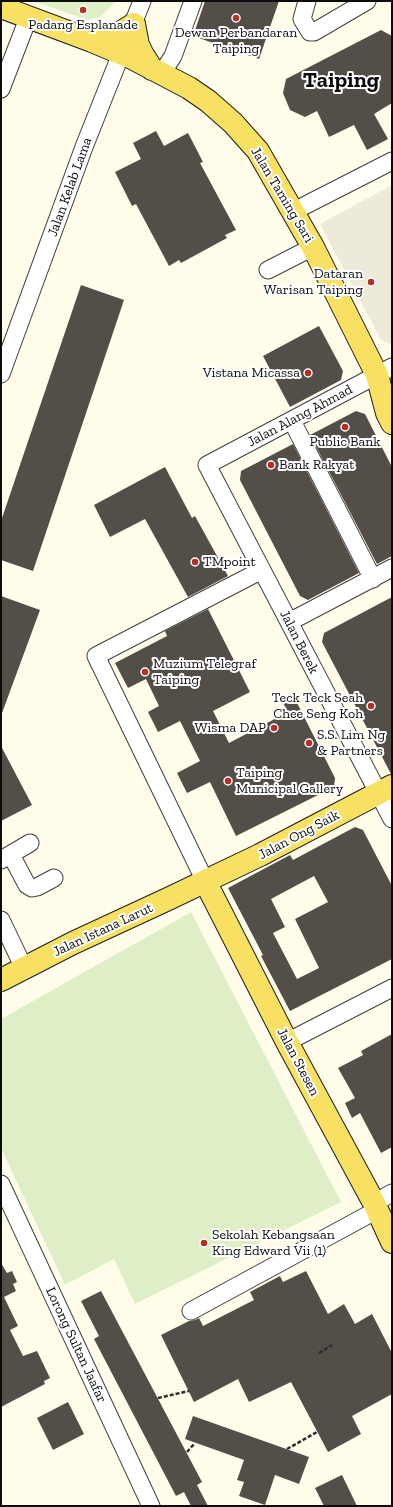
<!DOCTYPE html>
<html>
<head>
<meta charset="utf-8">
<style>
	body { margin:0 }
	#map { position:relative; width:393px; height:1507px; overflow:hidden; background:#fffdea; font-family:"Zilla Slab",serif }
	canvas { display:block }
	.frame { position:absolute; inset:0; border:2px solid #0b0b0b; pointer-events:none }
</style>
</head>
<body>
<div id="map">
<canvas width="393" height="1507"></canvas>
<div class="frame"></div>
</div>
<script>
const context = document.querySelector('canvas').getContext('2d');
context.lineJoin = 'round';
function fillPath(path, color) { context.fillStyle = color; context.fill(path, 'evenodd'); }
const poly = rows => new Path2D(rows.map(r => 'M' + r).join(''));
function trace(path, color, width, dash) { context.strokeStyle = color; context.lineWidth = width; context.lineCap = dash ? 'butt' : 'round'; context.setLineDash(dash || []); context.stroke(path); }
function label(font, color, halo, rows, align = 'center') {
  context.font = font + ' "Zilla Slab",serif'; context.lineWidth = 4; context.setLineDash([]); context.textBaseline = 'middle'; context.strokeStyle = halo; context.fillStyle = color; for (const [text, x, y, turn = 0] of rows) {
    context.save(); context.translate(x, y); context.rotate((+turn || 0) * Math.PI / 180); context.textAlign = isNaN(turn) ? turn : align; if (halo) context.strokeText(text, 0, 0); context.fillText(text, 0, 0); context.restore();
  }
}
fillPath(poly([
	[33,1,115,1,113,4,101,16,88,20],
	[191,912,341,1202,135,1304,114,1259,65,1285,1,1148,1,1019]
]), '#deefc7');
fillPath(poly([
	[392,185,392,342,390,344,381,340,320,224]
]), '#edeadb');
fillPath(poly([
	[205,1,279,1,259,59,193,36],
	[381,30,392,36,392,103,374,114,388,139,367,150,354,125,329,137,317,111,305,117,290,110,283,93,286,79],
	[156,131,164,146,188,133,203,162,200,163,236,230,225,235,227,238,181,263,179,260,169,266,136,204,132,206,115,172,141,159,133,143],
	[81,285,124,300,33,571,1,560,1,521],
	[319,326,343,371,341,380,290,407,263,356],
	[356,411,365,414,392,467,392,556,377,564,310,435],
	[293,444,359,573,308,600,300,596,240,480,241,471],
	[165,467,192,518,195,516,228,576,188,597,145,519,110,537,94,505],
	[1,596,40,610,2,713,1,713],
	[392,597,392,774,391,774,322,642,324,633],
	[208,609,250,692,213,711,229,743,288,712,281,699,292,693,335,778,334,787,236,836,210,782,187,793,177,773,200,761,180,721,158,732,148,712,159,706,146,679,128,688,115,663,167,636,165,631],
	[1,746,32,805,1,821],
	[355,827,363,830,392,886,392,959,290,1011,261,956,263,955,228,888,290,855,293,860],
	[314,876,328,902,295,919,319,968,297,979,273,933,285,927,271,899],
	[392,1034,392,1147,381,1153,360,1113,352,1118,345,1103,355,1098,338,1068,363,1055,361,1051],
	[1,1263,7,1273,12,1271,17,1282,13,1284,16,1291,4,1297,18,1326,10,1330,23,1356,37,1351,50,1378,44,1381,45,1384,1,1407],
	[306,1271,328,1314,344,1304,355,1324,372,1314,392,1353,392,1394,352,1416,361,1434,328,1452,291,1382,249,1402,238,1379,194,1402,161,1335,189,1321,195,1320,199,1318,203,1326,254,1300,250,1292,280,1276,283,1282],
	[101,1291,202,1482,197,1485,208,1506,191,1506,184,1492,176,1496,94,1339,99,1336,81,1301],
	[68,1402,84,1434,53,1450,37,1418],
	[193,1416,309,1457,299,1484,275,1475,265,1505,239,1496,244,1482,237,1480,244,1460,185,1439],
	[342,1475,357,1506,324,1506,315,1488]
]), '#544e48');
const minor = poly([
	[307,1,302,19,310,32,314,32,367,1],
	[162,73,173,56,193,1],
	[1,89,29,16],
	[294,211,392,161],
	[268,270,313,247],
	[392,367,207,465,392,819],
	[1,374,84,147,142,1],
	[292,421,373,579],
	[289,622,392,568],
	[11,855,27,885,32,888,37,887,54,878],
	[1,860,30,843],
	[205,881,96,656,262,570],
	[1,920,24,968],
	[287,1042,392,988],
	[1,1184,151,1506],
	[374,1203,392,1193],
	[191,1311,377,1210]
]);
const major = poly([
	[1,7,92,41,130,57,189,88,208,101,233,123,258,151,313,247,377,375,387,413,392,423],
	[92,41,117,35,134,24,138,45,143,55,152,69],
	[205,881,287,1042,374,1203,392,1242],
	[1,980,73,943,168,899,260,855,392,786]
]);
trace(minor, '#3e3e3e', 19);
trace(major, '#1c1c1c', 24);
trace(poly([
	[319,1353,332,1345],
	[158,1398,189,1391],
	[287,1449,317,1432],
	[187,1452,195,1443]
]), '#2d2d2d', 2.5, [4, 2]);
trace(minor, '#fff', 17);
trace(major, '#f7e062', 22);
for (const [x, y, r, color] of [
	[83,10,4,"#b92d26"],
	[236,18,4,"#b92d26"],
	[371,282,4,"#b92d26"],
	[308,373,4,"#b92d26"],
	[345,427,4,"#b92d26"],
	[271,465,4,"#b92d26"],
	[195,562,4,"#b92d26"],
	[145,672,4,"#b92d26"],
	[371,706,4,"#b92d26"],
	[274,728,4,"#b92d26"],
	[309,743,4,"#b92d26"],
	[228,781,4,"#b92d26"],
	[204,1243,4,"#b92d26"]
]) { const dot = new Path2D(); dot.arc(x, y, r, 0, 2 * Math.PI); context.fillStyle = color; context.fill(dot); trace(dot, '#fff', 1.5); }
label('14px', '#0b0b0b', '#fff', [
	["Padang Esplanade",83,25,"center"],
	["Dewan Perbandaran",236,33,"center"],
	["Taiping",236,49,"center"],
	["Dataran",363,274,"right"],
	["Warisan Taiping",363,290,"right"],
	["Vistana Micassa",300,373,"right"],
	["Public Bank",345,442,"center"],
	["Bank Rakyat",279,465],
	["TMpoint",203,562],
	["Muzium Telegraf",153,664],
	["Taiping",153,680],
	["Teck Teck Seah",363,698,"right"],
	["Chee Seng Koh",363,714,"right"],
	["Wisma DAP",266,728,"right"],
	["S.S. Lim Ng",317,735],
	["& Partners",317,751],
	["Taiping",236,773],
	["Municipal Gallery",236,789],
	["Sekolah Kebangsaan",212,1235],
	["King Edward Vii (1)",212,1251]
], 'left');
label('14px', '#0b0b0b', '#fff', [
	["Jalan Kelab Lama",70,187,-70],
	["Jalan Taming Sari",282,195,59],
	["Jalan Alang Ahmad",300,416,-28],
	["Jalan Berek",299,642,63],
	["Jalan Ong Saik",299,835,-28],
	["Jalan Istana Larut",103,930,-25],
	["Jalan Stesen",298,1062,62],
	["Lorong Sultan Jaafar",76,1345,65]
]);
label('bold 22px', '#0b0b0b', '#fff', [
	["Taiping",341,81]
]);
</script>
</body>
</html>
